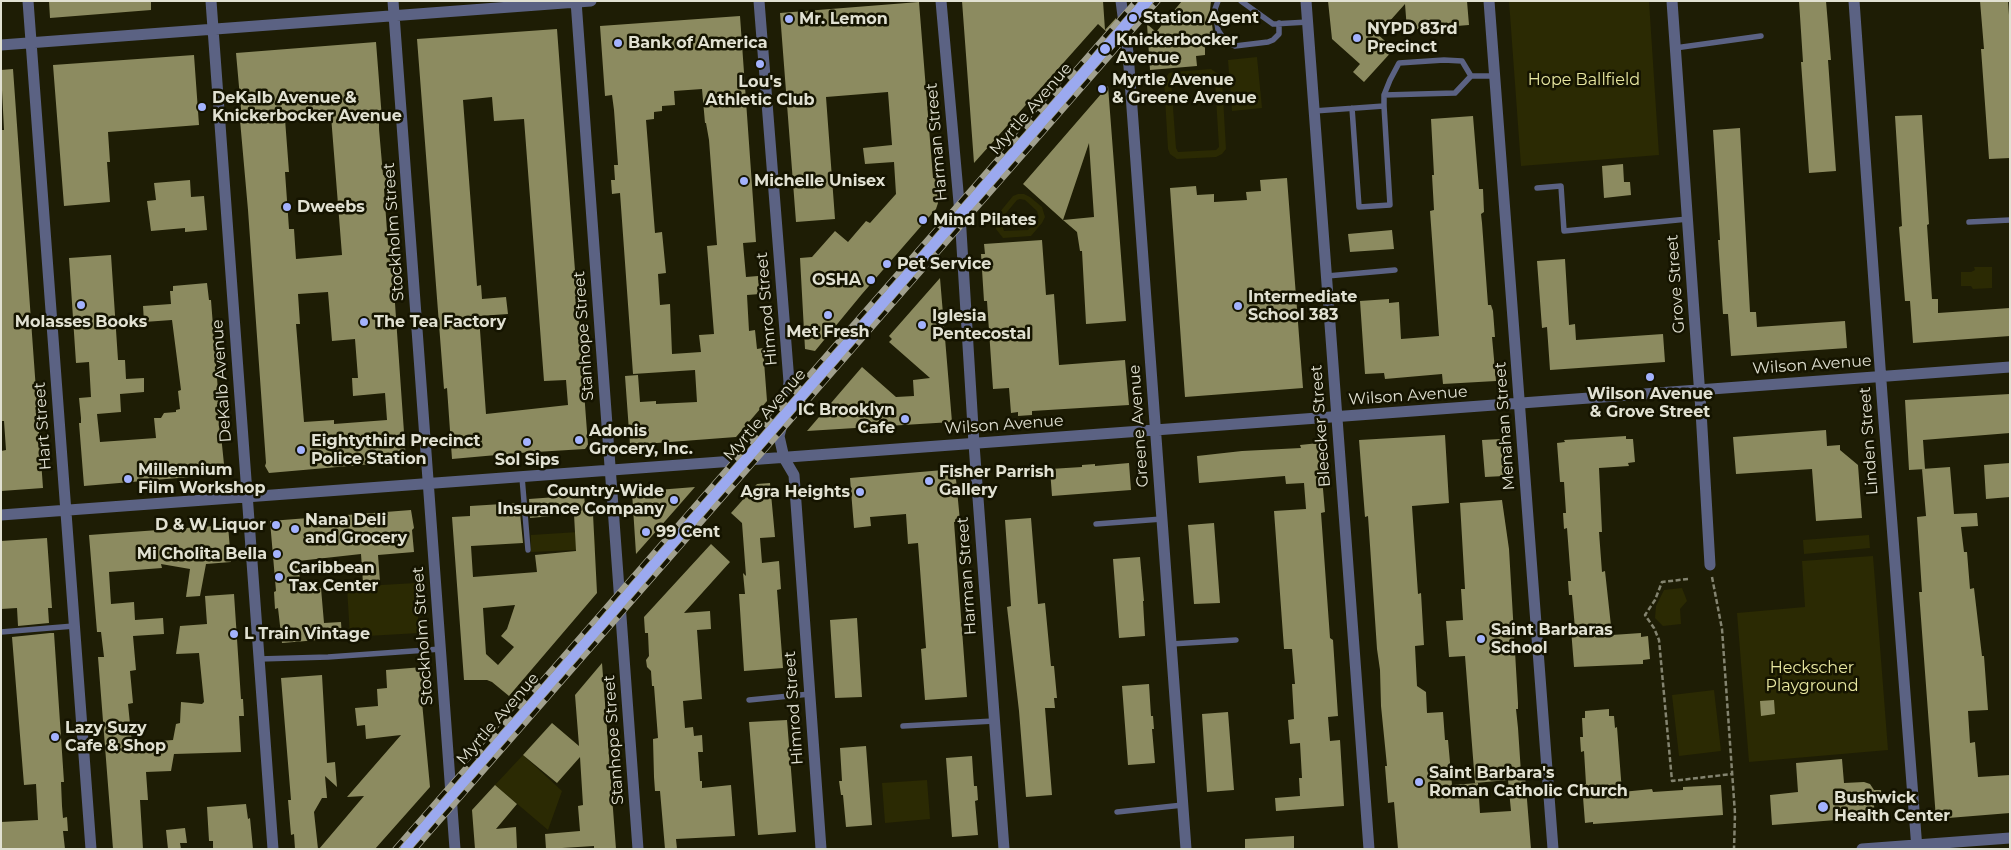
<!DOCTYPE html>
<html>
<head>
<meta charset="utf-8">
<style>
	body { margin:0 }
	#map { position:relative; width:2011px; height:850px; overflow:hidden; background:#1e1d05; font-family:Montserrat,sans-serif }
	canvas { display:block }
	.frame { position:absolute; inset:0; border:2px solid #e1e1d2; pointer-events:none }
</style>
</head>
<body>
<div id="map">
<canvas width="2011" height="850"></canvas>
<div class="frame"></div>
</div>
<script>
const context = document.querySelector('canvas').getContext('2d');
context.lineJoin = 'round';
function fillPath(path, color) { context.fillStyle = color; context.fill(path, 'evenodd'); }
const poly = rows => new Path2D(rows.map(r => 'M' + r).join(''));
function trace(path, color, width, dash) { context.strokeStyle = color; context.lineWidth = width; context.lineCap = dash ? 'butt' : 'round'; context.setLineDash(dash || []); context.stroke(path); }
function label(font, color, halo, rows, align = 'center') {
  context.font = font + ' Montserrat,sans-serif'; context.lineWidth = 5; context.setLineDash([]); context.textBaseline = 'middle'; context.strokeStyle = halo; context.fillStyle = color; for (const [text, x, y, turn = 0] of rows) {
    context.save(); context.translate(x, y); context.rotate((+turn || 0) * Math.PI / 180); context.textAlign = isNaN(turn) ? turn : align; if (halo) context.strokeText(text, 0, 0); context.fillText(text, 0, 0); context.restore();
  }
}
fillPath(poly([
	[1509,1,1649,1,1659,155,1521,166],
	[1257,57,1262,108,1232,111,1228,60],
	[1211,69,1220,75,1222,80,1226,149,1222,154,1216,157,1177,159,1170,154,1168,149,1164,80,1169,73,1173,72],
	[1210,76,1215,81,1219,147,1216,150,1178,152,1176,148,1171,81,1175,79],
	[1018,194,1024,194,1030,197,1042,207,1045,217,1042,223,1031,236,1003,238,996,229,995,218,1013,196],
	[1020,199,1025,200,1037,211,1039,218,1028,230,1004,231,1001,223,1002,218,1017,200],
	[1974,267,1992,267,1992,288,1973,289,1971,286,1961,286,1961,272,1971,272,1975,270],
	[594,531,595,549,531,552,531,535],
	[1869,535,1870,548,1804,554,1803,540],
	[1873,556,1888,750,1749,762,1737,613,1805,607,1802,561],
	[416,583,419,633,350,637,347,587],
	[1682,588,1687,601,1680,609,1681,624,1663,626,1655,618,1656,606,1664,590],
	[1714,690,1721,751,1679,756,1672,695],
	[523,755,562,791,548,830,495,785],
	[927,780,930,819,885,823,882,783]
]), '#2b2a03');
fillPath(poly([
	[49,1,151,1,151,10,50,18],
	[962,1,1103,1,1105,30,1116,18,1116,24,1108,33,1098,24,974,163],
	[1182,1,1211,1,1210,10,1215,46,1205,46,1205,55,1196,56,1197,66,1150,70,1147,24,1156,32],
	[1328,1,1467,1,1469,25,1407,30,1405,4,1380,32,1375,32,1394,49,1364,82,1353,72,1360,64,1332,39],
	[1799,1,1826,1,1831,60,1828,60,1836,171,1809,173,1801,62,1803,62],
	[1980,1,2008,1,2010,29,2010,158,1989,159,1981,49,1984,49],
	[919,2,933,178,936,178,938,203,936,209,862,294,815,351,805,349,800,258,812,257,835,231,848,242,866,221,870,223,896,194,894,162,865,164,863,148,892,145,888,92,826,97,835,219,796,222,780,13],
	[740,16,756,242,743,243,746,277,758,276,760,294,747,295,749,331,755,330,757,349,763,348,767,401,736,437,630,445,625,376,638,375,640,402,656,401,656,404,697,402,695,370,633,374,620,193,612,194,611,180,615,180,614,165,618,165,614,110,612,95,605,96,600,26],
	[702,89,705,123,706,123,709,140,717,245,707,246,714,334,699,335,701,352,672,354,670,304,660,305,658,274,666,273,662,232,655,233,646,120,654,119,654,112,662,111,662,106,675,105,674,91],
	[557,29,588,445,585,449,519,453,452,459,447,388,444,389,417,39],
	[492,97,494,121,524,119,544,381,566,380,568,405,486,414,479,316,508,314,506,297,482,299,481,285,477,286,463,100],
	[376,42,382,119,379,121,379,129,383,175,386,176,387,188,384,189,388,245,391,246,406,461,269,473,265,466,266,463,248,210,239,109,241,109,236,53],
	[331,116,342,255,296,259,294,229,289,229,285,172,289,172,285,119],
	[328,292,332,341,355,339,358,378,352,378,353,396,385,393,387,420,334,424,334,420,304,422,296,324,300,324,298,294],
	[194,55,199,125,108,132,110,162,107,162,110,202,64,206,53,65],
	[13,69,43,488,1,491,1,451,6,450,4,421,1,421,1,130,4,130,1,70],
	[1108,86,1126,321,1086,324,1082,251,1080,251,1077,232,1063,220,1094,217,1089,143,1063,220,1023,184],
	[1922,115,1929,224,1927,225,1932,299,1938,299,1938,313,2010,308,2010,336,1913,343,1910,301,1905,301,1899,227,1902,226,1895,116],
	[1473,116,1479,189,1483,189,1484,212,1481,214,1482,223,1488,305,1491,305,1493,311,1495,337,1492,337,1496,381,1443,384,1442,374,1385,379,1384,373,1365,374,1360,301,1389,299,1389,303,1399,302,1401,339,1439,336,1430,211,1434,210,1432,175,1434,175,1431,119],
	[1740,128,1750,312,1756,312,1757,327,1845,321,1847,348,1731,356,1728,314,1723,314,1718,240,1720,240,1713,130],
	[1623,164,1624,182,1630,182,1631,195,1604,198,1602,166],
	[1287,178,1303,388,1185,397,1170,188,1196,186,1197,195,1214,194,1214,202,1247,200,1246,192,1261,191,1260,180],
	[190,180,191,197,204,196,207,230,185,232,185,228,151,231,147,201,156,200,154,183],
	[1392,230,1394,249,1350,252,1348,234],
	[1042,240,1046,295,1054,294,1059,365,1125,360,1129,405,1032,411,1032,415,1018,416,1018,412,1011,413,1009,388,993,389,987,301,984,301,981,254,985,254,984,244],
	[111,255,118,360,125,360,126,379,144,378,144,392,120,394,121,412,97,414,100,442,156,438,154,418,161,418,164,413,176,412,176,410,180,409,178,391,181,390,172,320,144,322,143,306,171,304,170,291,173,291,173,286,207,283,209,300,211,300,219,404,217,404,220,435,221,435,225,474,84,486,79,423,81,423,81,418,79,398,91,397,89,362,76,363,69,258],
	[1565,259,1569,325,1575,324,1576,340,1663,334,1665,362,1550,370,1547,327,1542,328,1537,261],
	[940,278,952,422,807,431,862,367,896,397,914,396,913,380,930,378,889,342,892,339,889,336],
	[2010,394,2010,433,1923,440,1925,469,1909,470,1905,400],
	[1826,430,1827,446,1840,445,1840,450,1858,465,1862,518,1816,521,1812,469,1736,474,1733,437],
	[1445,435,1449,503,1412,506,1418,594,1421,593,1424,645,1415,646,1417,686,1426,692,1427,713,1443,712,1445,740,1448,740,1452,785,1478,783,1480,813,1511,811,1508,780,1475,783,1465,656,1449,657,1446,621,1463,620,1461,589,1465,589,1460,503,1502,500,1509,549,1518,703,1518,709,1516,709,1518,728,1521,773,1525,775,1531,849,1398,849,1394,802,1388,803,1385,766,1387,766,1381,706,1380,670,1377,649,1368,516,1365,517,1359,440],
	[1626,436,1626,439,1633,439,1635,462,1628,463,1629,466,1599,468,1602,532,1599,532,1602,572,1605,571,1612,635,1641,633,1641,637,1648,636,1650,659,1643,660,1643,664,1574,667,1571,629,1575,628,1572,595,1569,595,1568,581,1571,581,1567,528,1564,529,1563,513,1566,513,1564,482,1560,482,1557,443,1565,442,1564,440],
	[1501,439,1504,476,1485,477,1482,440],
	[1319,443,1325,512,1321,513,1330,638,1333,640,1338,716,1328,717,1330,741,1340,740,1344,806,1276,811,1275,798,1300,796,1299,778,1302,778,1300,743,1290,744,1288,720,1294,719,1292,684,1295,684,1292,649,1284,649,1274,511,1306,509,1304,483,1286,484,1285,476,1199,483,1197,456,1242,451,1301,448,1300,445],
	[1129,463,1131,490,1052,496,1050,469,1082,467,1082,465,1095,464,1095,466],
	[2010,463,2010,497,1986,499,1984,465],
	[1950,467,1954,514,1977,513,1978,526,1961,527,1964,552,1967,552,1970,589,1974,588,1982,656,1984,656,1988,710,1968,711,1970,743,1975,742,1978,777,2010,775,2010,813,1936,819,1919,592,1922,592,1917,517,1926,516,1922,469],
	[955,469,960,521,954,522,967,697,925,700,921,649,926,648,918,543,908,544,906,514,870,517,871,526,854,528,850,478],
	[770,483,775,537,760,538,762,563,779,561,781,589,777,590,783,668,744,671,739,594,745,594,743,573,746,576,742,523,731,513,757,484],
	[695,487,674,511,636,554,632,492],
	[584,495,586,515,593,514,597,593,509,696,492,682,487,680,464,680,452,517,470,516,470,506,519,503,523,543,471,546,473,577,537,572,535,555,576,551,574,514,530,518,529,499],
	[515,605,507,629,501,636,514,647,498,665,486,654,483,608],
	[411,510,414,528,412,530,414,552,378,555,380,582,363,583,361,554,298,561,301,590,321,588,324,623,341,622,342,638,282,643,278,608,275,609,274,592,276,591,270,521],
	[1031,518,1038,604,1045,603,1051,666,1054,666,1057,698,1054,698,1055,708,1045,708,1052,795,1026,797,1019,711,1007,607,1011,606,1005,520],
	[1214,523,1220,603,1194,604,1188,525],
	[228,525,231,562,206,564,200,596,186,597,190,569,161,564,162,568,109,572,111,604,134,602,135,620,163,618,164,634,133,636,136,670,130,671,133,703,128,704,132,743,173,740,176,724,180,723,181,702,202,704,204,702,199,653,176,654,180,626,207,624,205,596,234,594,241,699,243,699,244,716,239,716,241,752,174,754,171,771,146,772,148,800,140,800,143,849,113,849,98,657,104,657,101,632,97,632,89,535],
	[47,538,52,608,48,608,49,623,18,626,17,608,1,609,1,541],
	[711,544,730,562,684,613,710,611,711,629,697,630,702,699,683,701,685,728,693,727,694,736,702,735,703,752,698,752,700,781,702,781,702,788,731,785,735,836,676,839,677,849,665,849,660,791,655,791,654,777,653,739,658,738,654,686,652,686,651,671,647,667,646,660,649,656,648,633,645,633,644,617],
	[1140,557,1144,601,1143,601,1145,636,1119,638,1113,559],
	[857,618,862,697,835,698,830,620],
	[50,633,54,633,64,782,61,782,62,806,63,818,67,817,68,831,63,831,65,849,1,849,1,822,38,820,36,784,24,785,12,637],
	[602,663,616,849,594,849,594,846,546,849,545,834,580,831,578,806,583,805,580,757,557,783,523,755,552,723,579,746,575,695],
	[423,667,425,685,423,685,424,702,422,702,430,787,375,849,319,849,364,796,347,797,401,735,366,739,365,725,357,726,355,708,378,706,377,689,387,688,386,670],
	[322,675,327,763,335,762,337,787,325,776,327,798,322,798,314,812,318,849,295,849,294,834,291,835,288,800,291,800,281,678],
	[1149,684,1151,716,1153,716,1154,729,1152,729,1155,763,1128,765,1122,686],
	[1774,700,1775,714,1761,716,1760,701],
	[1609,709,1609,716,1614,716,1615,728,1617,727,1622,792,1652,789,1653,792,1683,790,1683,787,1721,785,1723,815,1593,824,1593,822,1585,823,1582,784,1586,784,1584,751,1581,752,1580,737,1583,737,1582,718,1585,718,1585,711],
	[1228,712,1234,790,1207,792,1202,714],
	[787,720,796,832,758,835,749,722],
	[866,746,872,825,846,827,843,795,841,795,839,781,842,781,840,748],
	[972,756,974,786,977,786,978,800,975,801,978,835,952,837,946,758],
	[1842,759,1844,783,1864,782,1870,784,1874,790,1881,790,1882,804,1874,805,1875,817,1772,825,1770,795,1798,792,1796,763],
	[495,785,517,804,496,829,516,827,517,849,475,849,472,810],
	[246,804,248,819,250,818,253,849,213,849,213,841,209,841,207,807],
	[185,828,187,843,180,843,181,849,168,849,166,830],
	[1294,836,1294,849,1245,849,1245,839]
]), '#8c8b60');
trace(poly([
	[1712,577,1722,629,1735,814,1734,849],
	[1688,579,1662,582,1655,600,1645,615,1654,628,1659,640,1672,781,1732,774]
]), '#848470', 2.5, [5, 2.5]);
trace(poly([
	[1218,1,1215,9,1218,30,1226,42,1235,46,1268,42,1273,40,1279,34,1279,23],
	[1241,1,1273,24,1308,22],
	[1675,48,1761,36],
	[1384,95,1455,93,1471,76],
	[1352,108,1359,207,1390,205,1384,106],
	[1314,111,1384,106,1384,95,1390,80,1399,63,1444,60,1462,61,1471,76,1495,76],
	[1537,188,1561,186,1564,231,1688,219],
	[1969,222,2010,220],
	[1327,276,1395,270],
	[522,477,528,550],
	[1096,524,1162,519],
	[1,632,74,626],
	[1171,644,1236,640],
	[259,659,328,657,441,649],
	[749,700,810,694],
	[903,726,994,721],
	[1117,812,1183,805]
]), '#5b6283', 5.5);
trace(poly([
	[28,1,91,849],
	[211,1,273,849],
	[393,1,455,849],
	[576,1,638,849],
	[759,1,789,382,784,417,779,436,784,458,794,475,821,849],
	[941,1,960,214,974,444,1004,849],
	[1121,1,1128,53,1186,849],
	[1306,1,1369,849],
	[1489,1,1553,849],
	[1672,1,1701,411,1710,565],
	[1854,1,1882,395,1917,849],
	[1,45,591,1],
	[1,515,2010,367],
	[1862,849,2010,838]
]), '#5b6283', 11);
trace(poly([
	[406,849,1147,1]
]), '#9ba9ef', 12);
const rail = poly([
	[395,849,1136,1],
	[415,849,1158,1]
]);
trace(rail, '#a1a08e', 5.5);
trace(rail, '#151400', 4, [11]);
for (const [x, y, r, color] of [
	[1133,18,5,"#a3b2fd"],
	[789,19,5,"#a3b2fd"],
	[1357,38,5,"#a3b2fd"],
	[618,43,5,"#a3b2fd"],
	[1105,49,6,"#a3b2fd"],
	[760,64,5,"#a3b2fd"],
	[1102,89,5,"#a3b2fd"],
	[202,107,5,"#a3b2fd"],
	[744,181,5,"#a3b2fd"],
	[287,207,5,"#a3b2fd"],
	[923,220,5,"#a3b2fd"],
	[887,264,5,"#a3b2fd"],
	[871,280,5,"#a3b2fd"],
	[81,305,5,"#a3b2fd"],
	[1238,306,5,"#a3b2fd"],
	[828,315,5,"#a3b2fd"],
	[364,322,5,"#a3b2fd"],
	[922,325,5,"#a3b2fd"],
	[1650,377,5,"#a3b2fd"],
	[905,419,5,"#a3b2fd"],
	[579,440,5,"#a3b2fd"],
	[527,442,5,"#a3b2fd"],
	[301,450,5,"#a3b2fd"],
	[128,479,5,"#a3b2fd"],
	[929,481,5,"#a3b2fd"],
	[860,492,5,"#a3b2fd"],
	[674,500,5,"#a3b2fd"],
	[276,525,5,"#a3b2fd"],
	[295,529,5,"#a3b2fd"],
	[646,532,5,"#a3b2fd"],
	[277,554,5,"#a3b2fd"],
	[279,577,5,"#a3b2fd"],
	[234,634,5,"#a3b2fd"],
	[1481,639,5,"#a3b2fd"],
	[55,737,5,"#a3b2fd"],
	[1419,782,5,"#a3b2fd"],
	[1823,807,6,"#a3b2fd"]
]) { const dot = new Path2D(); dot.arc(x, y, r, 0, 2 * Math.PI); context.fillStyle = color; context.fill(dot); trace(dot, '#151400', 2); }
label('bold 16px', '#e1e1d2', '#151400', [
	["Station Agent",1143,18],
	["Mr. Lemon",799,19],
	["NYPD 83rd",1367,29],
	["Precinct",1367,47],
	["Knickerbocker",1116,40],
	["Avenue",1116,58],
	["Bank of America",628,43],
	["Myrtle Avenue",1112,80],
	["& Greene Avenue",1112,98],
	["Lou's",760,82,"center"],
	["Athletic Club",760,100,"center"],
	["DeKalb Avenue &",212,98],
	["Knickerbocker Avenue",212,116],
	["Michelle Unisex",754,181],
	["Dweebs",297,207],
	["Mind Pilates",933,220],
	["Pet Service",897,264],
	["OSHA",861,280,"right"],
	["Intermediate",1248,297],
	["School 383",1248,315],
	["Iglesia",932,316],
	["Pentecostal",932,334],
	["Molasses Books",81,322,"center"],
	["The Tea Factory",374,322],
	["Met Fresh",828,332,"center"],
	["Wilson Avenue",1650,394,"center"],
	["& Grove Street",1650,412,"center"],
	["IC Brooklyn",895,410,"right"],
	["Cafe",895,428,"right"],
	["Adonis",589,431],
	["Grocery, Inc.",589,449],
	["Eightythird Precinct",311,441],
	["Police Station",311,459],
	["Sol Sips",527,460,"center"],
	["Millennium",138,470],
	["Film Workshop",138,488],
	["Fisher Parrish",939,472],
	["Gallery",939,490],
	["Country-Wide",664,491,"right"],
	["Insurance Company",664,509,"right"],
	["Agra Heights",850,492,"right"],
	["Nana Deli",305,520],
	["and Grocery",305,538],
	["D & W Liquor",266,525,"right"],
	["99 Cent",656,532],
	["Mi Cholita Bella",267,554,"right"],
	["Caribbean",289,568],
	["Tax Center",289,586],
	["Saint Barbaras",1491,630],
	["School",1491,648],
	["L Train Vintage",244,634],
	["Lazy Suzy",65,728],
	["Cafe & Shop",65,746],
	["Saint Barbara's",1429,773],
	["Roman Catholic Church",1429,791],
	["Bushwick",1834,798],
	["Health Center",1834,816]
], 'left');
label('16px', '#e8e7a0', '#151400', [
	["Hope Ballfield",1584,80],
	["Heckscher",1812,668],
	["Playground",1812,686]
]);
label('16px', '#e1e1d2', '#151400', [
	["Myrtle Avenue",1031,109,-49],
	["Harman Street",937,142,-95],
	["Stockholm Street",394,232,-94],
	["Grove Street",1676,284,-94],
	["Himrod Street",767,309,-95],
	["Stanhope Street",584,336,-94],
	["Wilson Avenue",1812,365,-4],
	["DeKalb Avenue",222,381,-94],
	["Wilson Avenue",1408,396,-4],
	["Myrtle Avenue",765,415,-49],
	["Wilson Avenue",1004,425,-4],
	["Hart Street",43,426,-94],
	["Greene Avenue",1139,426,-94],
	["Bleecker Street",1321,426,-94],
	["Menahan Street",1505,426,-94],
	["Linden Street",1869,441,-94],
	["Harman Street",967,576,-94],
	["Stockholm Street",423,636,-94],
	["Himrod Street",794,708,-94],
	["Myrtle Avenue",498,719,-49],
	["Stanhope Street",614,740,-94]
]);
</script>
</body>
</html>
